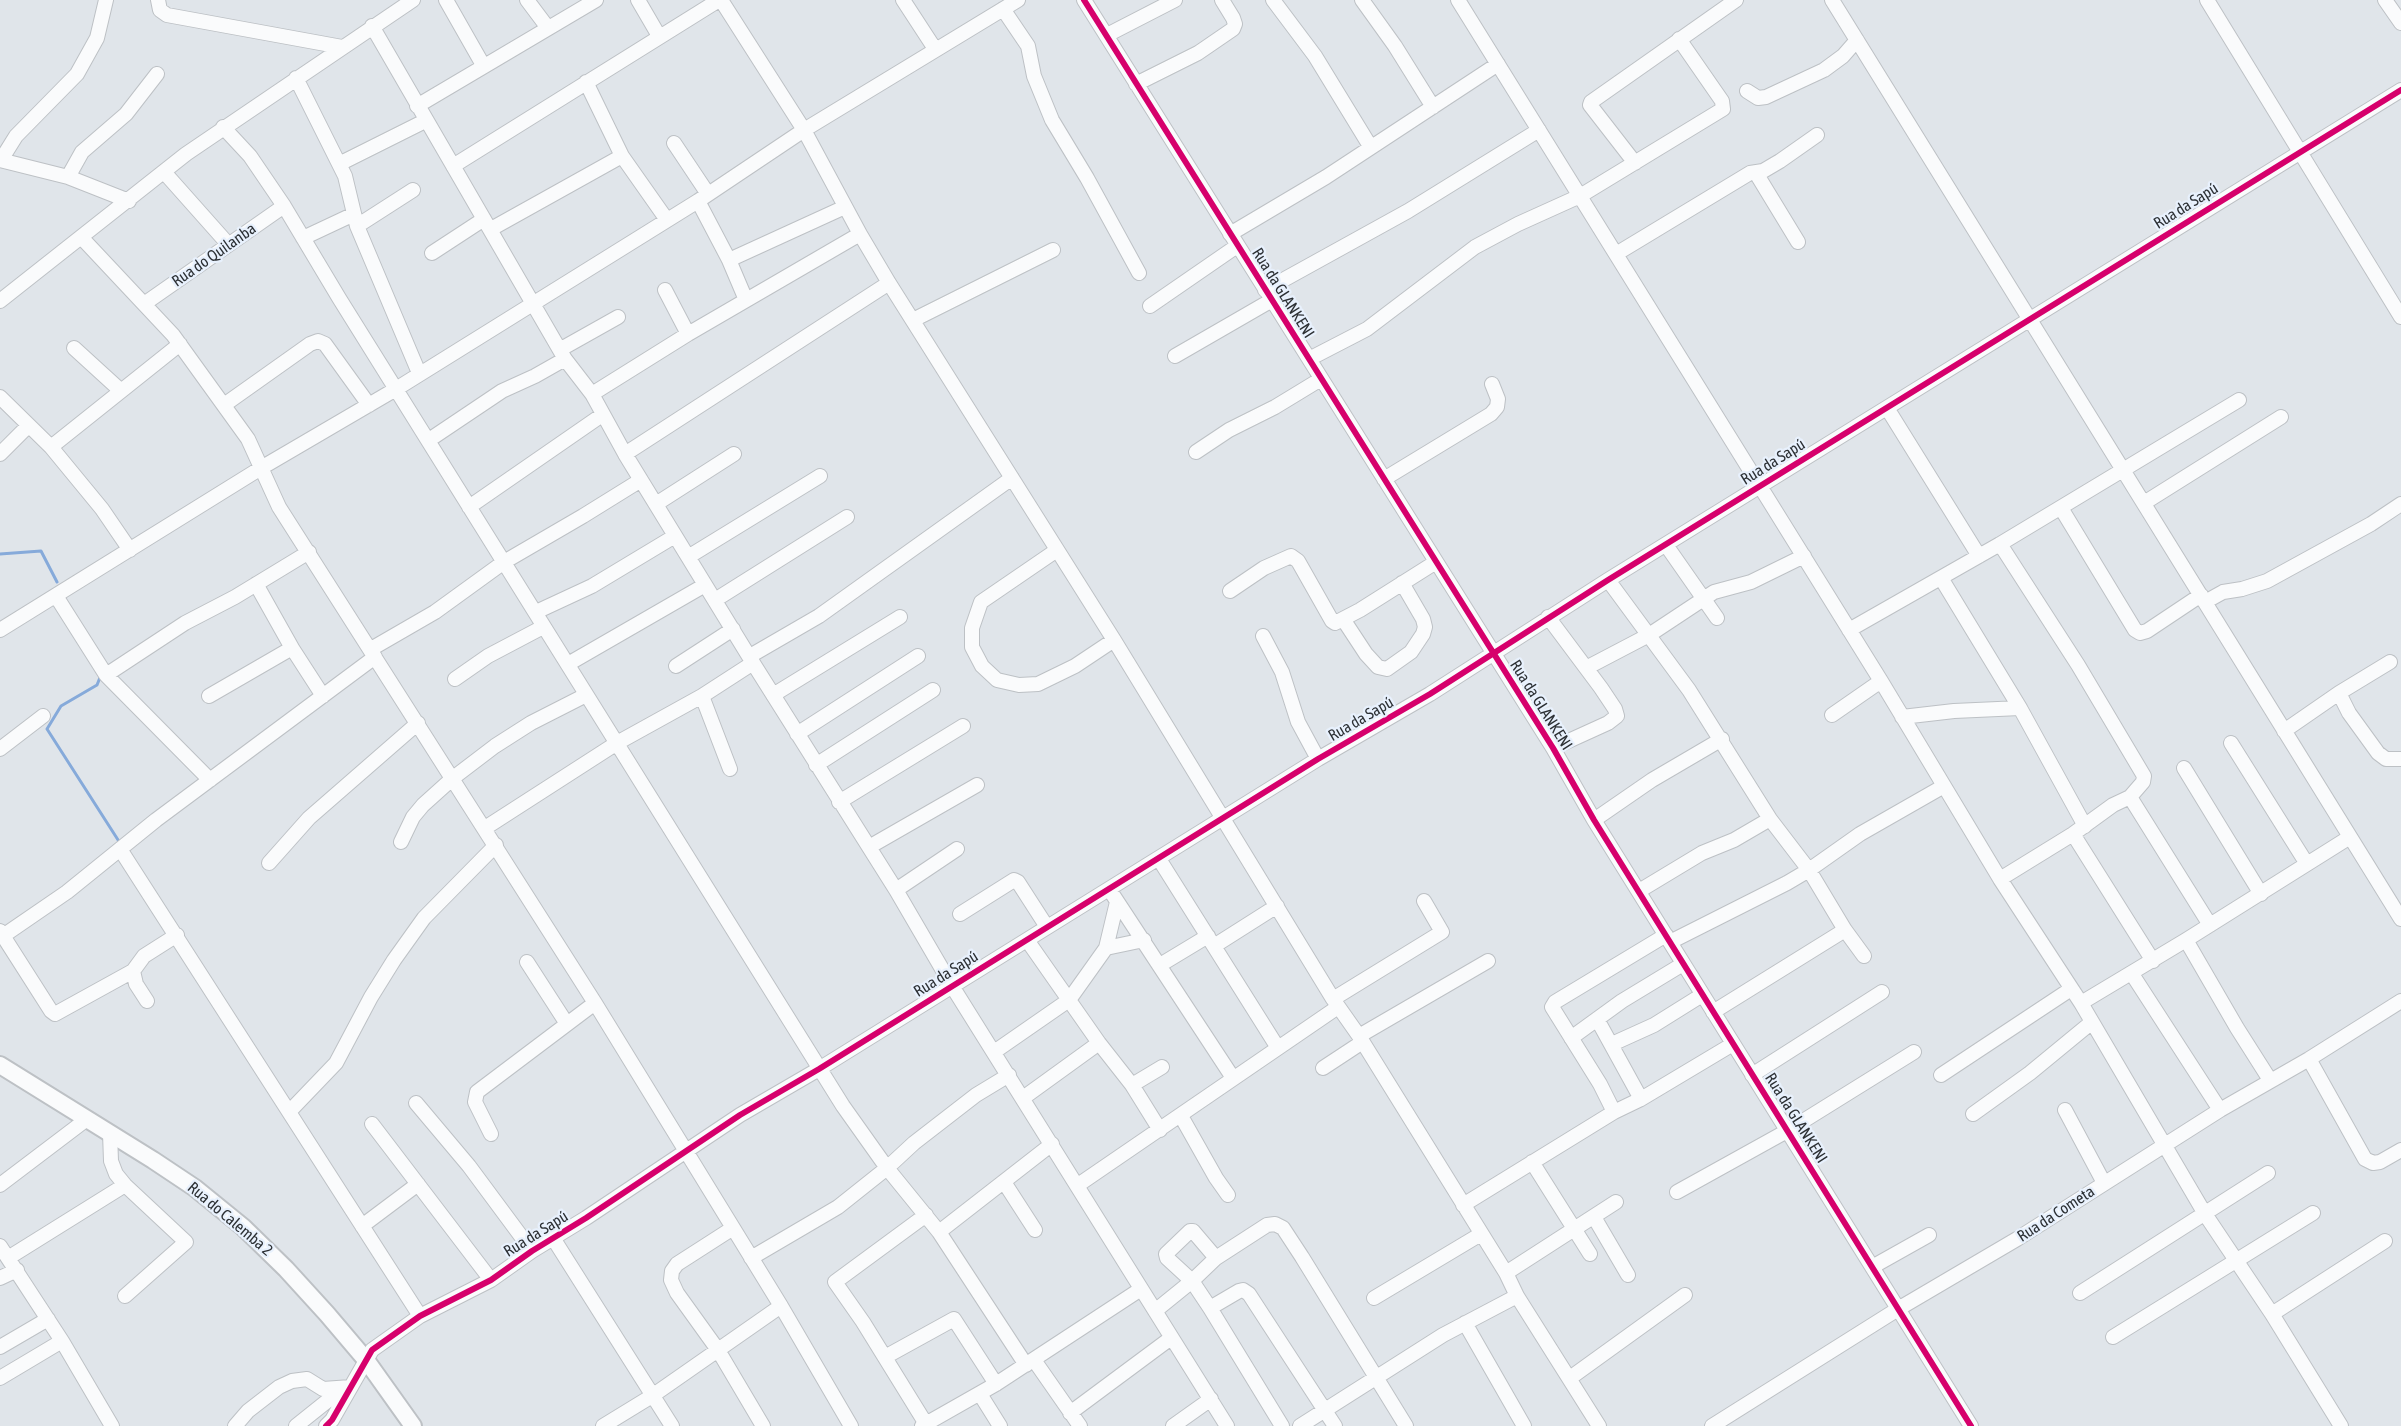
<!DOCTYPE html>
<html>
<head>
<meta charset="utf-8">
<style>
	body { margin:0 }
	canvas { display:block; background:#e0e5ea }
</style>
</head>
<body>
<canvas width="2401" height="1426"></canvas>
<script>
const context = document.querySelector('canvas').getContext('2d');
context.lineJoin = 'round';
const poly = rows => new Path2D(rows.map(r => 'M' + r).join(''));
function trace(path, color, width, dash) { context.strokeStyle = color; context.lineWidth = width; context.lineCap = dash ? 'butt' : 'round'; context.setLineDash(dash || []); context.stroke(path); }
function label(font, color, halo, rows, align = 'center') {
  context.font = font + ' "Asap Condensed",sans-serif'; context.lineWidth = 4.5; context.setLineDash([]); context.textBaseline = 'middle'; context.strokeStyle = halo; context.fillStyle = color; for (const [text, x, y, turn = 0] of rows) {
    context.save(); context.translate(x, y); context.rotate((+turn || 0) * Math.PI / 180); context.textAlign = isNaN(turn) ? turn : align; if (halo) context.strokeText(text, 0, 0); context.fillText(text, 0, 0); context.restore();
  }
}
trace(poly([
	[0,554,41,551,57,582],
	[101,675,97,685,61,706,47,729,120,843]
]), '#86aada', 3);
const minor = poly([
	[158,0,160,10,167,15,342,47],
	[446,0,483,65],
	[527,0,548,28],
	[638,0,659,36],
	[721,0,804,130,860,234,889,283,1114,640,1333,999,1359,1036,1506,1273,1517,1296,1599,1426],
	[903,0,935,49],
	[1084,0,1553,748,1594,820,1971,1426],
	[1273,0,1315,56,1370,146],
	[1362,0,1395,46,1433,107],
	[1458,0,1881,681,2000,879,2081,1003,2205,1214,2272,1314,2341,1426],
	[1832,0,2401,919],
	[2207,0,2401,317],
	[2385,0,2401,23],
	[1003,9,1028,46,1034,76,1052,120,1087,178,1139,273],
	[372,26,565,359,592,394,625,454,753,663,896,890,952,986,1227,1426],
	[1107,35,1175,0],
	[296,78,345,176,357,226,419,373],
	[586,82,622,156,667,220],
	[1136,84,1198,53,1233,29,1235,24,1233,18,1222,0],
	[1747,91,1758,98,1766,97,1824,70,1843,56,1857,40],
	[417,106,596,0],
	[223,127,250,156,284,206,339,298,843,1106,887,1168,939,1232,1026,1365],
	[674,143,708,194],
	[0,160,68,177,129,201],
	[1,160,16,136,77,74,97,38,106,0],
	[1635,163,1590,105,1591,102,1736,0],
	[339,164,425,121],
	[453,166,719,0],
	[164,172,228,244],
	[1756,173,1798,242],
	[68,177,82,152,126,114,157,74],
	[698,201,729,260,746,300],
	[357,226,413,190],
	[491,229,622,156],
	[1230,234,1326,177,1498,64],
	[81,237,173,335,248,439,279,507,595,1003,781,1306,851,1426],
	[303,238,352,215],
	[432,253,484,219],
	[1616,254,1750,173,1763,171,1780,161,1817,135],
	[729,260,845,207],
	[665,290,688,334],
	[1265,290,1408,211,1539,130],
	[0,301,186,154,413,0],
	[144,304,284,206],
	[1150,306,1237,246],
	[913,320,1053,250],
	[74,348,120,390],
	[561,349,618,317],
	[1175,356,1272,300],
	[1309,359,1367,329,1475,247,1518,224,1580,196,1723,109,1722,101,1679,39],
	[592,394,688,334,860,234],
	[0,397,51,447,102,509,130,550],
	[224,405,310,344,318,341,325,344,369,405],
	[1887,408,1979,556],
	[429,440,502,391,535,376,565,359],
	[51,447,180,344],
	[1196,452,1229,430,1275,407,1321,379],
	[0,454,28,426],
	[625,454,889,283],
	[1384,479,1491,414,1497,407,1498,399,1492,384],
	[2144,503,2281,417],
	[656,504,734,454],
	[469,507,602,415],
	[2061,508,2135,630,2140,633,2147,631,2201,595],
	[1666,545,1717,618],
	[1057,550,981,602,972,628,972,647,982,666,997,680,1019,685,1038,684,1075,666,1114,640],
	[688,557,820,476],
	[1941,578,2020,708,2085,826],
	[1608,580,1689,690,1770,819,1809,870,1845,930,1864,956],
	[256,584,292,648,323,696],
	[1230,591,1264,568,1291,556,1298,561,1332,621,1335,623,1360,610,1436,562],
	[56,596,106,675,210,780],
	[715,600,847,517],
	[2205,602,2223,592,2242,589,2267,581,2371,524,2401,504],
	[536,612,592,586,675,536],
	[1548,617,1601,688,1615,709,1617,716,1608,723,1553,748],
	[1343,619,1366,654,1378,667,1387,669,1411,652,1423,634,1425,627,1423,619,1402,583],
	[0,630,261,468,396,389,698,201,804,130,1018,0],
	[1849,630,2000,544,2239,400],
	[1263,636,1282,672,1298,722,1318,759],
	[371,649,435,612,504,562,583,516,641,480],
	[750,656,819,616,1012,478],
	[568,664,705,585],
	[676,666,733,629],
	[1586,668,1649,635,1714,592,1751,582,1804,556],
	[106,675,185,623,235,597,309,552],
	[455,679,488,656,543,627],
	[2339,693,2349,713,2378,753,2386,759,2401,759],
	[773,695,900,617],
	[209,696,292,648],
	[702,696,730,769],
	[1832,715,1881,681],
	[1902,717,1954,711,2020,708],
	[2284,731,2339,693,2390,662],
	[797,734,918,656],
	[2231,743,2307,864],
	[0,749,43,716],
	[816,765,933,690],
	[2184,768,2261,894],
	[2130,797,2210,925],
	[839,802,963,726],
	[1594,820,1652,780,1722,739],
	[485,828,617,743,702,696,753,663],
	[2073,834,2153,961],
	[401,842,413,817,423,805,453,778,495,746,531,723,586,695],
	[869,847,977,785],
	[120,849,420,1316],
	[1159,859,1278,1048],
	[269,863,309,818,418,723],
	[2000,879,2073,834,2113,805,2130,797,2143,782,2144,776,2078,665,2000,544],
	[1109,889,1233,1078],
	[896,890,957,849],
	[1639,891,1702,853,1734,840,1770,819],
	[960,914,1014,880,1018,882,1047,927],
	[0,931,51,1011,55,1014,133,971],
	[3,936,67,892,156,820,375,657],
	[1027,940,1099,1043,1132,1085,1160,1130],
	[2186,940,2237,1028,2270,1080],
	[1670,942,1787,883,1809,870,1860,834,1944,786],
	[1214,946,1277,906],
	[1106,948,1144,940],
	[527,962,567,1024],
	[1160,965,1208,936],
	[2132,974,2220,1110],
	[1333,999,1442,932,1424,901],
	[147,1001,136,984,133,971,144,956,177,935],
	[2081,1003,2186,940,2350,837],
	[1713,1012,1845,930],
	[1597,1019,1641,1099],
	[1359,1036,1488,961],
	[1571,1038,1622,1001,1683,964],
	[1612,1044,1654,1025,1702,995],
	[994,1052,1069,1000,1106,948,1117,902],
	[2309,1059,2365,1159,2373,1163,2380,1162,2401,1150],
	[1323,1068,1361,1043],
	[1752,1075,1882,992],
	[1941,1075,2071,989],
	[1132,1085,1162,1067],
	[1023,1098,1099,1043],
	[416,1103,469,1166,532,1251],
	[2065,1110,2104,1183],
	[289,1112,336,1063,371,997,394,960,424,918,496,845],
	[1614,1112,1600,1084,1552,1007,1555,1002,1666,935],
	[1973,1114,2030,1073,2092,1022],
	[1181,1116,1216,1178,1228,1195],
	[372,1124,491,1280],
	[110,1133,111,1161,116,1174,125,1185,186,1242,125,1296],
	[491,1134,475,1102,477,1092,595,1003],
	[1532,1162,1590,1254],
	[1004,1182,1035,1230],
	[0,1185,87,1119],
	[1078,1185,1338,1007],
	[1677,1192,1787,1131,1914,1052],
	[1463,1205,1614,1112,1641,1099,1733,1044],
	[926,1215,835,1282,863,1322,926,1424],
	[1594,1217,1628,1275],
	[362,1226,418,1184],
	[733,1228,677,1264,672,1271,671,1280,677,1293,718,1350,763,1426],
	[939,1232,1052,1144],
	[553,1238,672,1426],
	[0,1246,62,1341,112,1426],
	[8,1258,125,1185],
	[751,1258,838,1207,887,1168,914,1143,976,1095,1009,1075],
	[1216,1258,1193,1231,1190,1231,1166,1254,1167,1258,1192,1281,1210,1308,1282,1426],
	[1872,1267,1929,1235],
	[1506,1273,1616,1202],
	[0,1278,17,1270],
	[2080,1293,2268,1173],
	[1374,1298,1481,1234],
	[1210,1308,1239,1291,1243,1290,1249,1294,1335,1426],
	[1155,1311,1192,1281,1216,1258,1267,1225,1275,1224,1283,1228,1302,1257,1406,1426],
	[2272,1314,2385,1241],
	[1465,1323,1524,1426],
	[2113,1337,2313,1213],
	[0,1347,48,1319],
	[885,1357,954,1319,996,1384],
	[1034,1360,1080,1426],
	[0,1378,62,1341],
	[1570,1378,1685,1295],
	[980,1394,1000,1426],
	[1070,1413,1171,1338],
	[235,1426,248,1411,279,1387,292,1381,307,1379,323,1389,351,1387],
	[296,1426,331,1398,346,1389],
	[326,1426,332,1420,372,1350,420,1316,491,1280,532,1251,586,1218,740,1115,819,1069,1318,759,1430,694,1608,580,2401,90],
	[603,1426,652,1396,781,1306],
	[922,1426,996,1384,1141,1289],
	[1173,1426,1211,1399],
	[1300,1426,1443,1335,1517,1296],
	[1712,1426,1898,1309,2017,1239,2220,1110,2309,1059,2401,1001]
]);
const major = poly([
	[0,1065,153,1160,195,1188,243,1227,286,1269,327,1314,366,1360,413,1426]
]);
trace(minor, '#bdc1c5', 16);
trace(major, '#bdc1c5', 20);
trace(minor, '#fafbfc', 14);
trace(major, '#fafbfc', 16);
trace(poly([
	[1084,0,1553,748,1594,820,1971,1426],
	[326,1426,332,1420,372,1350,420,1316,491,1280,532,1251,586,1218,740,1115,819,1069,1318,759,1430,694,1608,580,2401,90]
]), '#d6006c', 6);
label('16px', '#2c3034', '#e8f1fd', [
	["Rua da Sapú",2186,206,-32],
	["Rua do Quilanba",214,255,-35],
	["Rua da GLANKENI",1283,293,58],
	["Rua da Sapú",1773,462,-32],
	["Rua da GLANKENI",1541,705,58],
	["Rua da Sapú",1361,719,-30],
	["Rua da Sapú",946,974,-32],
	["Rua da GLANKENI",1796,1118,58],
	["Rua da Cometa",2056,1214,-33],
	["Rua do Calemba 2",230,1219,40],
	["Rua da Sapú",536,1234,-32]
]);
</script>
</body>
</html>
